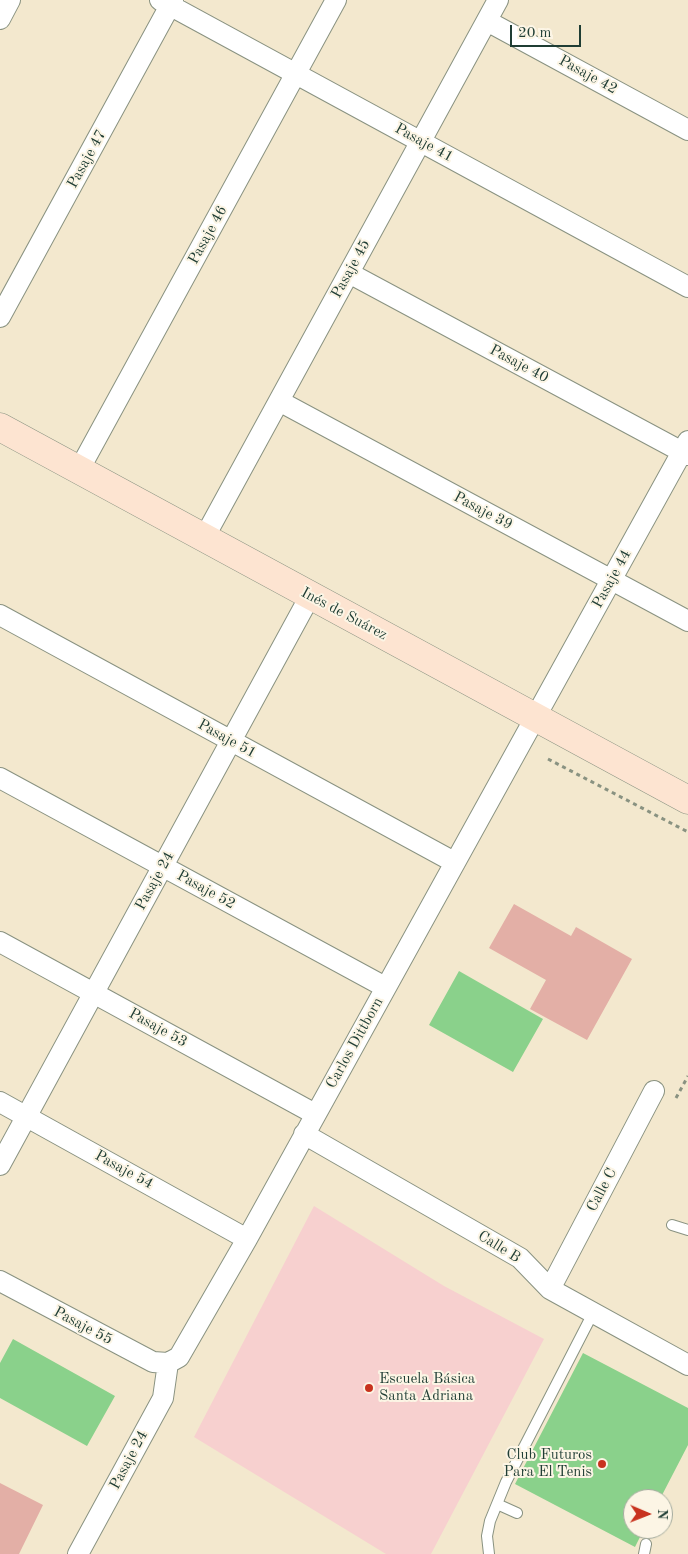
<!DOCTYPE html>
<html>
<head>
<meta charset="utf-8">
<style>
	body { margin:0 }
	#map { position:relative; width:688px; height:1554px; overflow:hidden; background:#f3e8ce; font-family:"Old Standard TT",serif }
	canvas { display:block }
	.north { position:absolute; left:623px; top:1489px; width:50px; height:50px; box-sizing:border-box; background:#fcf5e5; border:1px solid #a4ab9e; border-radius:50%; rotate:91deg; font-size:14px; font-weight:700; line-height:20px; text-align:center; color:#1f3d34 }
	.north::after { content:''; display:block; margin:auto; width:18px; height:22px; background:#c8321e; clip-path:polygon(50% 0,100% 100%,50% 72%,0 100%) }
	.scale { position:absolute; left:510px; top:25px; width:71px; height:22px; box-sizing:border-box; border:2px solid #1f3d34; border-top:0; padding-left:6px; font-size:15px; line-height:18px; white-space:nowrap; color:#1f3d34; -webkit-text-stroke:4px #fcf5e5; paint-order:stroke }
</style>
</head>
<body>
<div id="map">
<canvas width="688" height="1554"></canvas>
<div class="north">N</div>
<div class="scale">20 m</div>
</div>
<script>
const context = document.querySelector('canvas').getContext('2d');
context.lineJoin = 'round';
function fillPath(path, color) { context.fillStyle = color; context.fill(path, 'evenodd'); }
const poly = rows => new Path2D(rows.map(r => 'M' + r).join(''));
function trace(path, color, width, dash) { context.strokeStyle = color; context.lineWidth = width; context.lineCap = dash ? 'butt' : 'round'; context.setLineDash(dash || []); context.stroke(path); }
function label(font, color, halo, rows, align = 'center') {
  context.font = font + ' "Old Standard TT",serif'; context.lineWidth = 4; context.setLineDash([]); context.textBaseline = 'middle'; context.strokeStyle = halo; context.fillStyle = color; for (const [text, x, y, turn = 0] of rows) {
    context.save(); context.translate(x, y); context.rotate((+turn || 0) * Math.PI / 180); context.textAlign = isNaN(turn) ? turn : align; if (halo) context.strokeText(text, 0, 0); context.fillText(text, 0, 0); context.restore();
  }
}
fillPath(poly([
	[314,1206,444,1286,544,1339,431,1554,386,1554,194,1437]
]), '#f7d0cf');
fillPath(poly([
	[459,971,543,1019,513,1072,429,1025],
	[13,1339,115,1396,87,1446,0,1398,0,1363],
	[583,1353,688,1408,688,1445,660,1499,633,1499,633,1529,644,1529,635,1547,515,1484]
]), '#8ad18b');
fillPath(poly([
	[514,904,571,936,576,927,632,959,587,1040,530,1009,546,980,489,948],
	[0,1483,43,1505,19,1554,0,1554]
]), '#e3afa6');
const lane = poly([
	[672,1225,688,1230],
	[497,1504,517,1513],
	[489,1554,487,1536,490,1521,506,1482,593,1313],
	[644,1554,646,1544]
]);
const street = poly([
	[160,0,688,287],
	[0,19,10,0],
	[487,21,688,130],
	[349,273,688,455],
	[0,317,173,0],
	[279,401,688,621],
	[79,470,336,0],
	[204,538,498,0],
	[0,615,454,862],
	[0,778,385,987],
	[0,942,315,1114],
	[0,1102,247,1239],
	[304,1134,520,1258,550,1289,688,1365],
	[0,1165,310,596],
	[0,1281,153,1362,168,1363,179,1357,247,1239,688,441],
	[550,1289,654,1091],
	[78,1554,163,1398,168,1363]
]);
const secondary = poly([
	[0,427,688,800]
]);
trace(lane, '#899281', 12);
trace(street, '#899281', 22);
trace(secondary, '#899281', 29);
trace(poly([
	[548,759,688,832],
	[676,1098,688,1076]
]), '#899281', 3, [4, 4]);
trace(lane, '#fff', 10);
trace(street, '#fff', 20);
trace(secondary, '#fde4d1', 28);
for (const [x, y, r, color] of [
	[369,1388,5,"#c8321e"],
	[602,1464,5,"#c8321e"]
]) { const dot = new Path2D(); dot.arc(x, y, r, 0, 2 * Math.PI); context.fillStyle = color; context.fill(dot); trace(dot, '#fcf5e5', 2); }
label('15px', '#1f3d34', '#fcf5e5', [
	["Pasaje 42",588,75,29],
	["Pasaje 41",424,143,29],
	["Pasaje 47",87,159,-61],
	["Pasaje 46",208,235,-61],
	["Pasaje 45",351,269,-61],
	["Pasaje 40",519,364,28],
	["Pasaje 39",483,511,28],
	["Pasaje 44",612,579,-61],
	["Inés de Suárez",344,614,28],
	["Pasaje 51",227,739,29],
	["Pasaje 24",155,881,-61],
	["Pasaje 52",206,890,29],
	["Pasaje 53",158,1028,29],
	["Carlos Dittborn",355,1043,-61],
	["Pasaje 54",124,1170,29],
	["Calle C",602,1190,-62],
	["Calle B",499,1247,32],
	["Pasaje 55",83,1326,28],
	["Pasaje 24",129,1460,-62]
]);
label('15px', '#1f3d34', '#fcf5e5', [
	["Escuela Básica",379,1379],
	["Santa Adriana",379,1396],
	["Club Futuros",592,1455,"right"],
	["Para El Tenis",592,1472,"right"]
], 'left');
</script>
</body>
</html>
